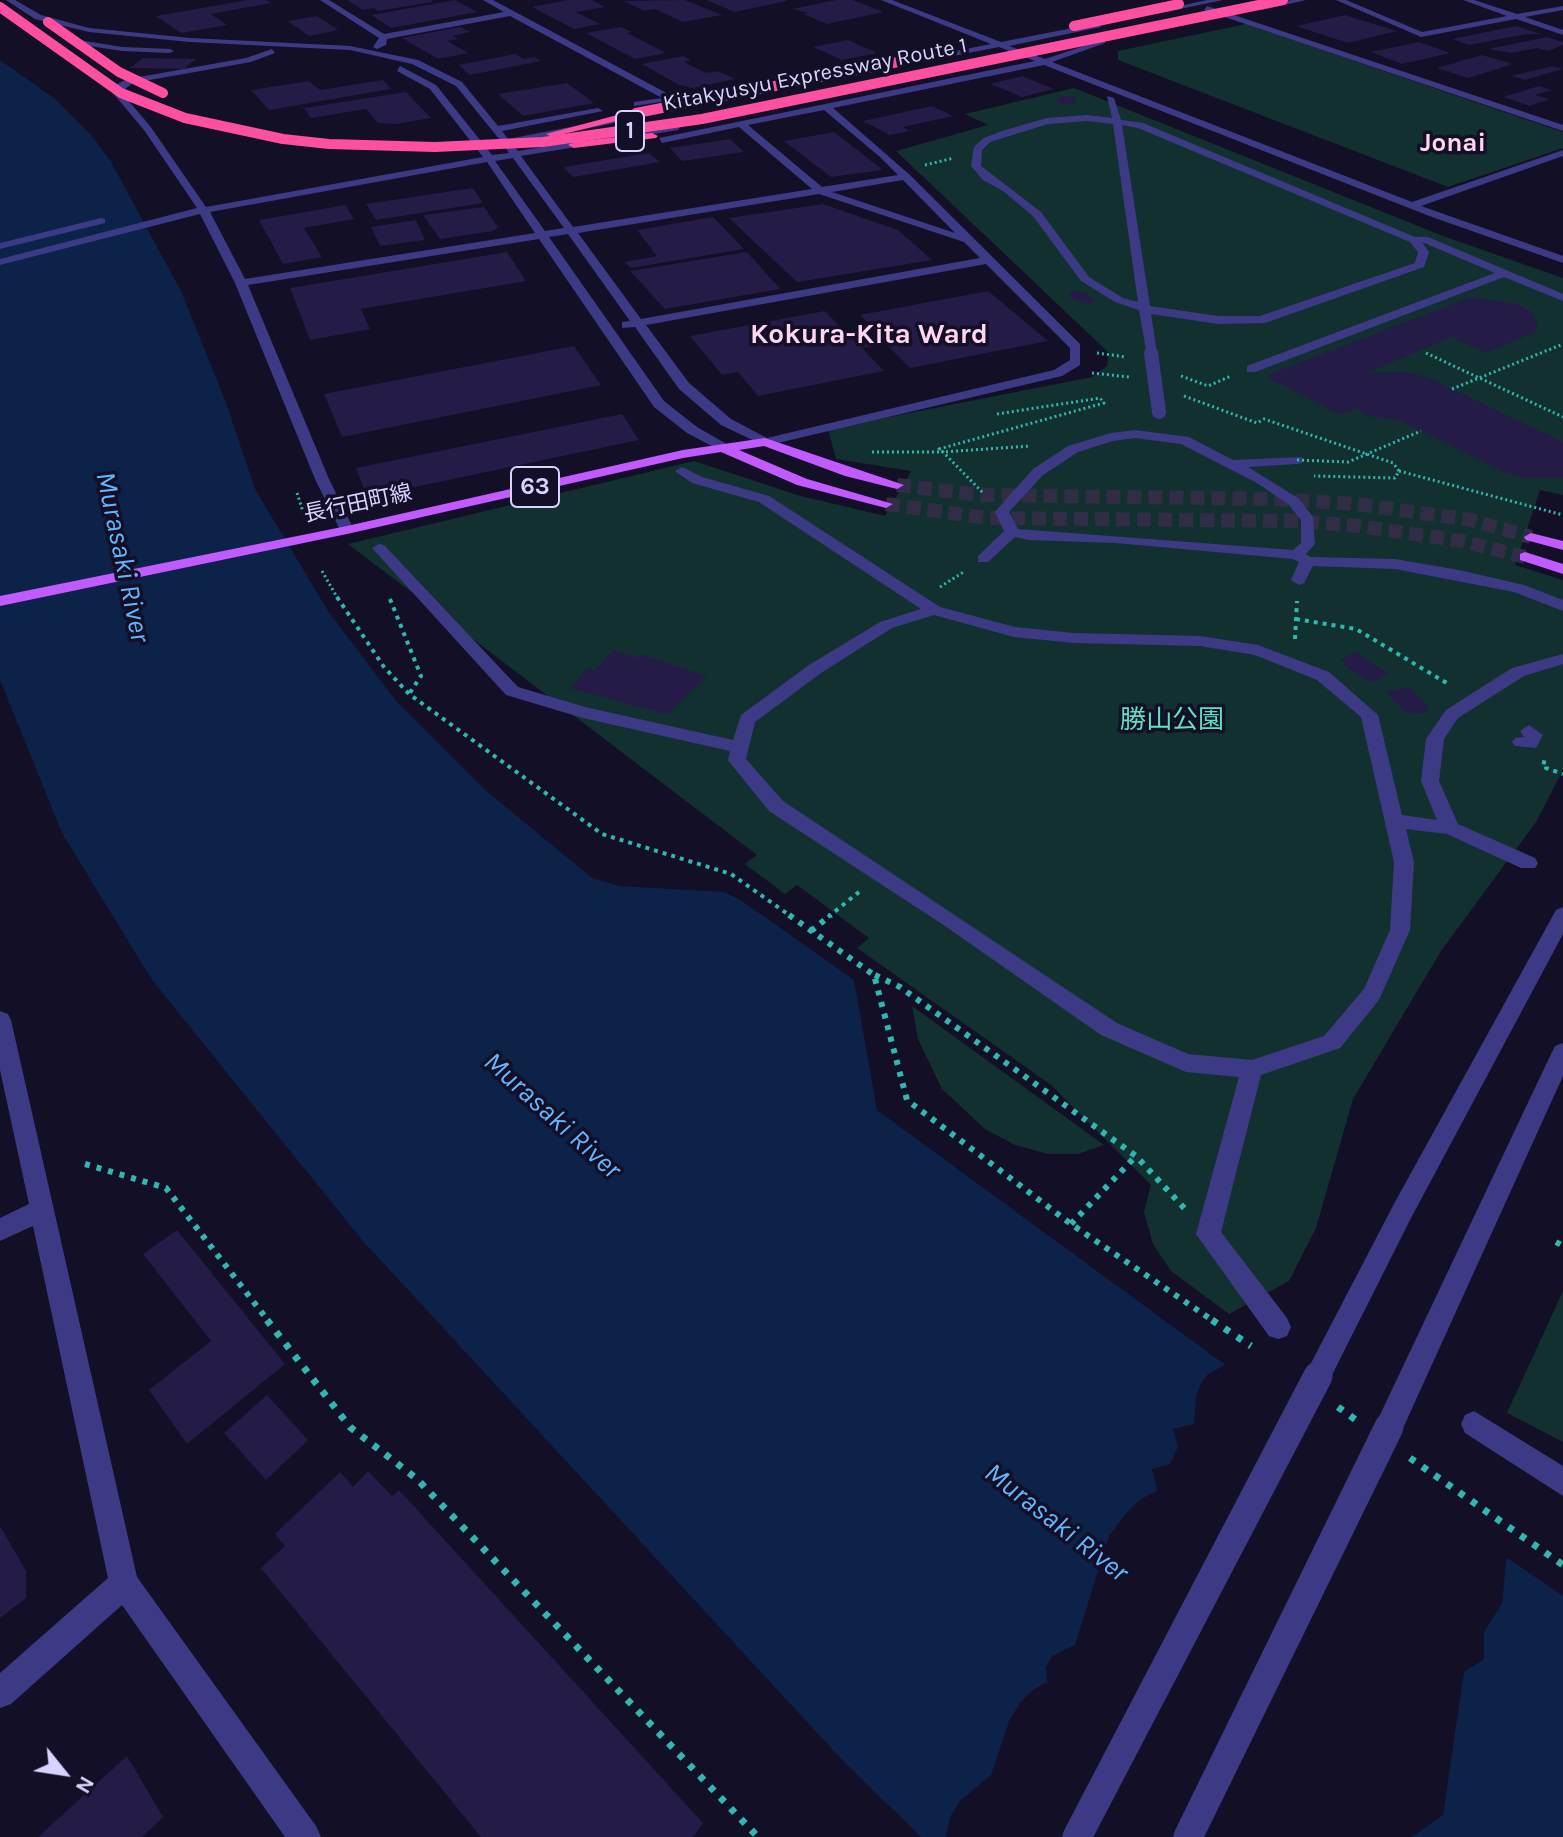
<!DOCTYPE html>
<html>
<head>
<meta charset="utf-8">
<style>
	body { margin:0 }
	#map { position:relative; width:1563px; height:1837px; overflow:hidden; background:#130f26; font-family:Karla,sans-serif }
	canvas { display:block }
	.north { position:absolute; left:24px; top:1733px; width:80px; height:80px; -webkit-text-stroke:6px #130f26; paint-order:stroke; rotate:120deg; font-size:22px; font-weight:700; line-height:32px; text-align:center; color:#d9d4ff }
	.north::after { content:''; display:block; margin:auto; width:28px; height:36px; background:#d9d4ff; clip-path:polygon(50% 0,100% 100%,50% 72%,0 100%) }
</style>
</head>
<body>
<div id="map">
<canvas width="1563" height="1837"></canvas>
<div class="north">N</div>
</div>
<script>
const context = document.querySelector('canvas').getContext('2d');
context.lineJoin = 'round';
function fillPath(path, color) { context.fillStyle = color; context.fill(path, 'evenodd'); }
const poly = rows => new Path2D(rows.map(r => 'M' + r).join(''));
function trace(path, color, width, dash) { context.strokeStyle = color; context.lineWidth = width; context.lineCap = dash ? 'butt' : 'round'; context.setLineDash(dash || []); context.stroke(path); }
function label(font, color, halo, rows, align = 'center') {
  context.font = font + ' Karla,"Noto Sans JP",sans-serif'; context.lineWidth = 7; context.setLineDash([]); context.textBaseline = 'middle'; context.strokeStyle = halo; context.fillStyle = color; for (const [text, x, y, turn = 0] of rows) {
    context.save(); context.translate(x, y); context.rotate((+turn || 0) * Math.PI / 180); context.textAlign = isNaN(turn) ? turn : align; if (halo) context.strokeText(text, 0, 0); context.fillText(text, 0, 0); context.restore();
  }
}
fillPath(poly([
	[1246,24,1563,132,1563,148,1448,187,1118,60,1118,51],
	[1074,88,1443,236,1563,278,1563,495,1540,490,1515,565,1563,580,1563,770,1536,822,1441,951,1353,1099,1316,1228,1289,1281,1229,1314,1171,1271,1153,1244,1144,1212,1151,1185,1051,1085,857,948,869,938,797,885,785,894,745,864,757,855,348,544,694,461,797,495,885,516,911,471,836,459,828,429,1092,377,1107,366,1109,353,896,151,988,125,965,114],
	[912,1006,1104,1145,1078,1154,1048,1154,1015,1145,985,1129,942,1089,918,1039],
	[1563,1291,1563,1442,1507,1413]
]), '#12302f');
fillPath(poly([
	[0,60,55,99,91,135,110,160,181,291,226,403,255,489,328,611,396,701,483,788,592,878,620,886,724,892,742,901,854,980,877,1110,1213,1356,1563,1596,1563,1837,921,1837,844,1762,362,1240,152,980,62,833,0,680]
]), '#0c2248');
fillPath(poly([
	[1229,1363,1507,1553,1502,1603,1484,1632,1484,1659,1464,1672,1443,1815,1412,1837,946,1837,950,1817,960,1801,991,1775,1009,1721,1020,1703,1033,1690,1047,1682,1046,1667,1052,1656,1075,1645,1109,1536,1126,1513,1141,1499,1157,1491,1152,1469,1170,1464,1178,1447,1173,1429,1194,1424,1196,1397,1201,1383,1208,1374]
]), '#130f26');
fillPath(poly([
	[247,0,266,0,271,3,211,14,227,25,181,33,156,16],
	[347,0,432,0,432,2,378,11,374,8,363,10],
	[455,0,477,12,391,28,371,15],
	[568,0,592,0,605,7,576,12,600,24,574,29,532,7],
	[685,0,722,15,683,22,655,9,644,11,624,1],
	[707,0,787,0,787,1,734,12],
	[836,0,853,0,883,12,827,24,803,14,809,13,792,9],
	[1345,15,1397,31,1348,43,1296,26],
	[317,16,338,30,309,36,288,21],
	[1516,26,1541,34,1527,34,1469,45,1452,39],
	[460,27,470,32,453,36,458,39,447,41,468,53,438,59,402,38],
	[621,27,632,32,627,33,666,53,635,59,586,33],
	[1547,37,1563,42,1563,45,1548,51,1537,48,1511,53,1488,49],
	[848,40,877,53,842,60,813,47],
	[1419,42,1450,53,1402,64,1371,52],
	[515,54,524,59,534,57,541,61,470,75,459,65],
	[1482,55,1513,64,1468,78,1437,68],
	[683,56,691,60,684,62,706,73,718,71,735,79,693,88,679,85,642,64],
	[143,58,196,59,184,69,130,68],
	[1553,66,1563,69,1525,80,1511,76],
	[1022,76,1054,89,1022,97,990,84],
	[383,80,391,89,269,110,251,90,309,81,320,90],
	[567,83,594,103,523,116,498,94],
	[1539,86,1552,90,1535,95,1549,99,1530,106,1503,97],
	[406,92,431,118,396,124,378,123,366,109,311,118,304,108],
	[1065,96,1077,98,1075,104,1056,103,1059,97],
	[932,106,953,116,903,127,910,131,890,135,863,121],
	[834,132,883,170,831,177,784,141],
	[730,139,744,152,682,161,670,148],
	[649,153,660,162,573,177,564,167],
	[473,188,483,203,376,220,366,204],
	[823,204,898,230,932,260,797,282,729,218],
	[345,205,354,219,304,228,322,257,283,264,259,220],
	[484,207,498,227,493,231,440,239,423,215],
	[713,217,744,249,631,268,624,262,657,256,637,230],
	[416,220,425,240,380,246,371,227],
	[507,252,526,281,361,309,370,329,310,340,290,288],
	[747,252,780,289,665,309,630,271],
	[1073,290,1087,294,1095,301,1087,304,1073,299,1069,294],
	[988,291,1048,341,910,368,886,344,862,348,884,371,758,396,738,372,722,375,690,336,825,311,855,342,882,337,860,315],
	[1471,297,1517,304,1531,311,1538,326,1533,333,1486,353,1451,337,1367,373,1405,372,1427,377,1563,442,1563,478,1525,478,1503,472,1399,420,1368,416,1356,409,1340,415,1265,376],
	[574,346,601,385,342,437,324,394],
	[622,414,639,440,367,497,356,468],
	[614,650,638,658,642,654,707,676,668,715,570,688,588,668,595,670],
	[1355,652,1388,673,1371,683,1344,665,1347,664,1340,660],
	[1409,687,1430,708,1425,709,1428,712,1407,714,1386,692],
	[177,1230,285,1364,187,1444,149,1390,211,1341,143,1254],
	[267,1395,308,1440,266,1480,224,1433],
	[368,1471,392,1496,399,1490,703,1823,693,1837,481,1837,261,1568,285,1546,275,1534,340,1472,353,1487],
	[0,1526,26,1571,26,1598,0,1618],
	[127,1756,163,1817,142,1837,38,1837]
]), '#241b47');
trace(poly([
	[897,485,980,495,1274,499,1356,504,1471,520,1531,537],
	[886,504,987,518,1297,521,1358,526,1462,541,1525,557]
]), '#312d47', 14, [14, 7]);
trace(poly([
	[925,165,954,158],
	[1097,353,1126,357],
	[1426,353,1563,417],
	[1092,373,1129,377],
	[1181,376,1208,386,1231,376],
	[1452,389,1563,344],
	[1184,396,1257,423,1264,419,1393,463,1399,471,1395,478,1314,476],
	[997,414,1100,398,1104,403,939,449,943,452,1030,446],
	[872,452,943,452,984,494],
	[1399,471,1563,515],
	[297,493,305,518],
	[322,571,338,599],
	[940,587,965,571]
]), '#2fb8b0', 3, [2, 3]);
trace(poly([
	[337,597,384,667,409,694,602,834,731,874,792,917],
	[390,599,421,676,409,694],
	[1296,619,1356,629,1450,685],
	[1295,639,1297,601],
	[1542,762,1547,763,1546,768,1563,774],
	[828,917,859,892]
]), '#2fb8b0', 4, [4, 5]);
trace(poly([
	[789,915,874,975,907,1100,1071,1224,1215,1322],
	[811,931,831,915],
	[875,975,900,987,1136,1156,1185,1209],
	[85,1164,166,1188,269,1322],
	[1071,1224,1136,1156],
	[1556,1242,1563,1246]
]), '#2fb8b0', 6, [5, 7]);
trace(poly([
	[267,1320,350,1427,417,1479,758,1837],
	[1212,1320,1251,1346],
	[1338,1407,1356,1420],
	[1410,1458,1563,1565]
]), '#2fb8b0', 7, [6, 9]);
fillPath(poly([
	[6,0,15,0,41,15,89,28,190,38,350,46,418,60,462,82,498,126,598,108,603,111,502,131,508,139,658,110,663,113,512,144,518,151,681,125,678,130,521,156,573,227,812,189,739,127,662,143,659,138,1035,61,999,47,883,70,886,65,991,44,881,0,892,0,1001,42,1098,23,1101,27,1009,46,1045,59,1105,39,1105,43,1052,62,1412,202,1563,150,1563,156,1421,206,1563,256,1563,263,1432,217,1044,65,833,108,910,175,1080,344,1080,365,1062,376,765,446,721,425,679,389,635,327,622,328,622,322,630,321,568,234,549,237,664,401,697,427,730,446,730,452,725,453,687,433,654,407,539,239,248,285,329,479,354,530,347,534,340,530,315,479,235,283,200,214,0,265,0,259,197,208,144,130,112,92,117,84,128,79,246,58,272,49,275,53,251,62,133,83,121,92,150,126,206,207,483,157,430,89,397,71,400,66,436,85,492,155,509,153,504,145,498,145,500,140,456,86,412,64,350,50,190,42,89,32,35,19,6,0],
	[824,110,880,157,898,175,822,187,748,125,824,110],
	[513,158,564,228,545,231,495,161,513,158],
	[487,162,535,233,245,279,210,212,487,162],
	[903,180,955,233,832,192,903,180],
	[819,194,964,242,980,258,641,319,578,233,819,194],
	[986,264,1070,348,1070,360,1054,370,767,438,731,419,689,383,646,325,986,264],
	[320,0,329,0,384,34,504,12,483,0,493,0,672,96,724,89,728,92,634,106,634,102,662,98,510,16,387,39,386,45,377,49,373,47,379,38,320,0],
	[1207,0,1223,0,1156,14,1152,12,1207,0],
	[1291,0,1306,0,1262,10,1258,8,1291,0],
	[1336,0,1346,0,1422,32,1507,16,1463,0,1474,0,1517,14,1563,6,1563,10,1525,17,1563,30,1563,35,1516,19,1421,37,1336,0],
	[1207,6,1563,125,1563,131,1204,10,1207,6],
	[79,40,122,47,170,49,174,51,170,53,122,51,76,44,79,40],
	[1107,96,1114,98,1121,120,1143,123,1415,237,1428,237,1563,294,1563,301,1504,277,1255,372,1247,372,1247,366,1495,273,1422,242,1429,252,1424,267,1265,323,1218,324,1151,314,1157,353,1147,356,1139,310,1115,302,1081,281,1033,216,1003,191,983,180,971,166,974,147,984,138,1002,131,1047,118,1087,115,1112,118,1107,96],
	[1087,121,1113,124,1138,302,1123,298,1089,277,1041,212,981,166,982,150,990,142,1048,124,1087,121],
	[1122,125,1138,128,1410,242,1418,252,1415,263,1260,316,1218,316,1150,306,1122,125],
	[101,218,105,219,105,223,0,249,0,243,101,218],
	[1135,430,1189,437,1233,460,1302,457,1302,463,1297,464,1248,467,1298,498,1313,517,1315,544,1306,554,1310,557,1395,559,1459,570,1524,585,1563,600,1563,611,1514,592,1395,569,1313,566,1304,583,1299,585,1291,580,1299,562,1293,559,1116,543,1029,540,1015,537,988,562,978,562,978,556,1004,531,995,512,1033,469,1068,446,1111,433,1135,430],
	[1135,438,1181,444,1257,483,1288,504,1301,520,1301,543,1293,550,1018,529,1009,512,1043,475,1078,452,1113,441,1135,438],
	[682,467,702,477,769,496,940,607,1015,627,1074,633,1200,636,1258,645,1329,672,1378,715,1402,815,1437,820,1421,781,1426,739,1446,710,1512,668,1563,654,1563,664,1524,676,1458,718,1444,739,1439,781,1458,824,1535,858,1538,863,1535,868,1521,868,1447,834,1406,829,1414,862,1410,930,1379,1000,1340,1048,1261,1075,1221,1232,1287,1318,1291,1327,1287,1336,1278,1339,1269,1336,1196,1234,1239,1077,1186,1072,1101,1035,945,926,769,811,731,764,728,760,730,751,583,718,506,695,372,548,379,544,384,545,518,687,585,707,733,740,741,715,809,665,880,622,921,609,759,502,692,483,675,471,682,467],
	[934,615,1014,637,1074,643,1200,646,1255,655,1317,680,1361,717,1394,862,1390,930,1364,989,1324,1036,1252,1060,1188,1054,1117,1023,783,801,746,759,755,722,821,673,892,628,934,615],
	[1529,725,1543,735,1536,748,1515,746,1512,742,1515,738,1524,737,1520,731,1529,725],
	[1563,907,1563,934,1411,1218,1327,1385,1318,1389,1309,1385,1305,1376,1309,1367,1395,1202,1556,910,1563,907],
	[0,1011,8,1014,11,1020,137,1577,316,1826,321,1837,285,1837,122,1605,11,1704,0,1708,0,1673,108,1578,33,1226,0,1241,0,1218,29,1204,0,1070,0,1011],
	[1563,1043,1563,1076,1399,1437,1389,1440,1379,1437,1376,1427,1379,1417,1552,1052,1555,1046,1563,1043],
	[1474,1411,1563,1466,1563,1496,1465,1433,1461,1424,1465,1415,1474,1411]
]), '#3d3a85');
fillPath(poly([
	[765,438,904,485,897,489,845,476,764,446,739,450,807,479,893,504,886,508,797,485,721,452,683,458,347,534,0,606,0,596,347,526,683,450,765,438],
	[1531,533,1563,541,1563,550,1526,540,1524,537,1531,533],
	[1525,552,1563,564,1563,574,1520,560,1520,554,1525,552]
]), '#c25bff');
fillPath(poly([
	[636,110,640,111,640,115,552,137,546,134,636,110],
	[652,133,658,136,656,138,574,148,568,145,574,142,652,133]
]), '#ff4fa3');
trace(poly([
	[1297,460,1348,462,1421,431]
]), '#2fb8b0', 3, [2, 3]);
trace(poly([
	[1151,353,1159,412]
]), '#3d3a85', 14);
trace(poly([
	[1077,1837,1318,1376],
	[1188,1837,1389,1427]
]), '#3d3a85', 29);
trace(poly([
	[0,7,121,93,185,118,283,139,329,144,435,147,543,142,702,119,1283,0],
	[48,22,119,72,163,93],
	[1074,26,1179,4],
	[636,113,908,60]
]), '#ff4fa3', 10);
label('22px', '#d9d4ff', '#130f26', [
	["Kitakyusyu Expressway Route 1",815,75,-11],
	["長行田町線",358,504,-12]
]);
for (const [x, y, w] of [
	[630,131,28],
	[535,487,48]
]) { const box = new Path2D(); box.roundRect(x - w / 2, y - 20, w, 40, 6); context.fillStyle = '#130f26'; context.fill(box); trace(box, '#d9d4ff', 2); }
label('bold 24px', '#d9d4ff', null, [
	["1",630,131],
	["63",535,487]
]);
label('bold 26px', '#ffd6f0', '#130f26', [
	["Jonai",1453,144]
]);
label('26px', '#5fe0c0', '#130f26', [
	["勝山公園",1172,721]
]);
label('bold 28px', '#ffd6f0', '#130f26', [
	["Kokura-Kita Ward",869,335]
]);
label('italic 28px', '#62b6ff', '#130f26', [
	["Murasaki River",122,557,78],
	["Murasaki River",552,1116,42],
	["Murasaki River",1056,1523,38]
]);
</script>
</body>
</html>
